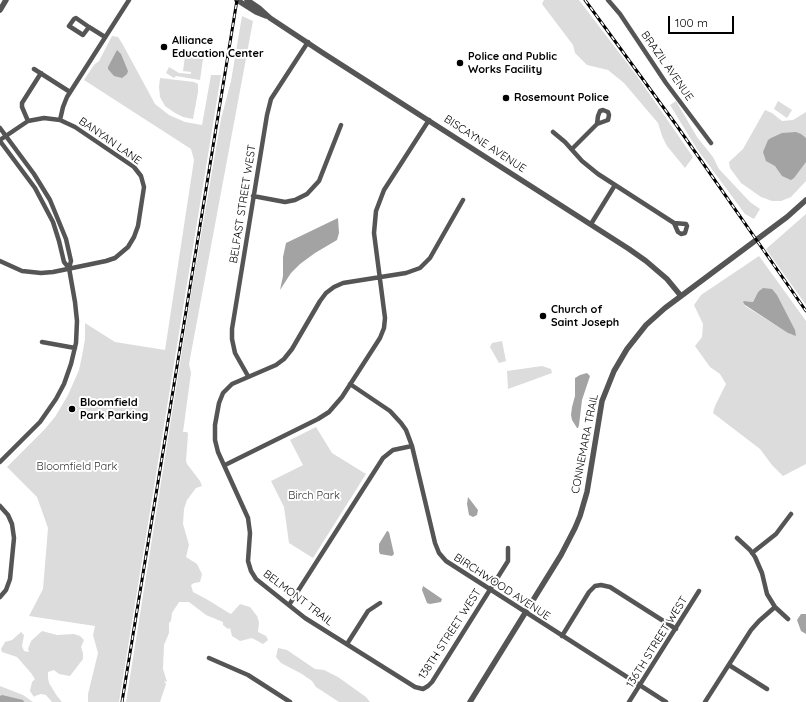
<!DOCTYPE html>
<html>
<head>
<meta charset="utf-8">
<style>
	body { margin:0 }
	#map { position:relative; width:806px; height:702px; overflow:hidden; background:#fff; font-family:Quicksand,sans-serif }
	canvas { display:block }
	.scale { position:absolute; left:668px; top:16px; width:66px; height:18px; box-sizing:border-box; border:2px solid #000; border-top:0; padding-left:5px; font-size:12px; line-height:14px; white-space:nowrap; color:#000; -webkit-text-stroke:3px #fff; paint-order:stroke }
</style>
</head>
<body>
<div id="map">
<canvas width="806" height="702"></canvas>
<div class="scale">100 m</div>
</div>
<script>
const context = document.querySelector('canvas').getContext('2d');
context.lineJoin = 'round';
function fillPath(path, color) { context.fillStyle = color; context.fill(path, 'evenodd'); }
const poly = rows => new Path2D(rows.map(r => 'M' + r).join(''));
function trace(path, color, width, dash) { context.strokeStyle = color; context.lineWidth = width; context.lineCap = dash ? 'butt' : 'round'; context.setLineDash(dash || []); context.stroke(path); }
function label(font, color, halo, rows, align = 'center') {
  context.font = font + ' Quicksand,sans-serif'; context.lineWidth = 4; context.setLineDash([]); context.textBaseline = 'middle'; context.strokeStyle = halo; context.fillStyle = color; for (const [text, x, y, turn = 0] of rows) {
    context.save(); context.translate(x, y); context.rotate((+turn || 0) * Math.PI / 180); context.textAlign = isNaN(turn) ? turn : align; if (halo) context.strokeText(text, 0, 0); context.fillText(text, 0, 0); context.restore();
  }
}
fillPath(poly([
	[544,0,579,0,637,76,693,157,685,168,667,146,662,136,658,123,624,83,608,70,587,65,575,53,573,45,542,4],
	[242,16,253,21,189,364,191,373,183,432,187,432,188,434,186,461,187,464,200,481,202,486,196,488,187,500,184,509,183,524,189,545,186,557,197,564,202,574,200,582,194,583,191,585,193,592,208,600,229,613,231,614,240,604,250,607,257,616,259,622,258,632,266,636,268,640,263,644,252,638,240,641,232,636,230,628,228,629,223,625,223,622,206,615,189,602,179,602,172,613,171,621,169,623,169,633,164,645,163,669,167,682,164,681,166,684,160,702,126,702,192,288,221,119,231,81],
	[112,36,118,37,122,43,155,104,169,115,185,122,202,125,211,75,221,75,119,702,88,702,88,694,98,653,93,635,95,626,29,616,43,589,48,528,37,497,7,467,44,430,55,417,68,395,79,370,82,356,85,339,85,323,115,342,165,350,194,160,191,149,84,80,94,65,99,61],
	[185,56,203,59,200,80,176,76,174,78,166,73,169,67,179,73,191,74,191,72,183,71],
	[160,78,194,82,198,84,198,92,193,119,183,117,175,113,165,106,160,97,159,87],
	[676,101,697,137,713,157,719,169,750,202,760,209,754,219,745,214,697,149,670,105],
	[778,101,792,110,787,118,774,109],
	[765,110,772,113,782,121,793,120,806,112,806,181,791,197,781,201,772,201,761,197,741,183,730,168,729,162,743,149],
	[806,214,806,305,766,249],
	[759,256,806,321,806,464,783,476,772,465,760,449,713,413,715,406,726,384,720,374,710,367,695,346,702,337,703,324,694,305,701,295],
	[758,292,792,335,745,306,744,301,753,302],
	[502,341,506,361,499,363,490,347,492,343],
	[542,366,551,369,552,373,508,389,507,371],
	[316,427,332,453,366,474,313,558,289,543,284,507,271,481,303,465,290,440],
	[42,631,57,635,74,634,80,636,84,640,81,647,83,653,83,659,70,676,59,674,54,670,48,672,48,678,49,683,57,696,62,702,52,702,46,695,41,694,35,696,34,697,30,691,32,682,35,679,31,673,17,657,2,652,1,649,5,642,12,640,21,632,24,635,22,646,24,651,29,652,28,649,31,641],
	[278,648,287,650,315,669,324,670,338,677,366,697,370,702,339,702,316,687,312,681,302,674,281,663,276,657],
	[0,686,23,695,33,702,0,702]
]), '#dcdcdc');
fillPath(poly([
	[117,50,121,54,128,71,127,74,122,78,114,76,108,69,108,67],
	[796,132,801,134,806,138,806,162,794,178,791,180,782,176,775,166,766,161,763,152,768,140,771,138,782,133],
	[338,218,339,233,337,240,315,253,300,264,291,273,280,290,283,276,283,257,286,243],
	[763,288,772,289,777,295,795,330,796,336,788,333,745,305,743,302,744,301,753,302,758,292],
	[587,373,590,376,582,400,579,425,578,428,577,428,572,420,571,415,572,407,575,396,575,378,580,375],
	[468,497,478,510,477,515,473,517,469,515,467,504],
	[387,531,389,532,394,554,392,556,380,554,379,551,379,544],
	[423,586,442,599,441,602,430,604,427,603,422,590],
	[801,614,806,614,806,634,801,631,797,620],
	[2,695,23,700,24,702,0,702,0,696]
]), '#a3a3a3');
trace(poly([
	[608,0,620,14,666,83,711,143],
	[89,27,83,35,69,26,74,19,76,18,89,27,105,37],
	[34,69,70,92],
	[60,120,63,107,67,97,129,0],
	[28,121,22,107,22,103,41,73],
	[0,128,34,174,50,200,66,239,71,261,69,268],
	[553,132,565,142,582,161,598,174,674,223,686,224,687,226,685,233,681,234,678,232,674,223],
	[0,140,28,121,44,118,60,120,75,127,134,167,141,176,144,187,138,226,134,237,128,247,115,258,106,261,53,272,41,273,22,271,0,261],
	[0,141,35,188,53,222,59,241,64,262,69,268,75,302,77,321,76,343,71,364,64,384,56,399,40,422,0,462],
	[572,149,597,124,608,120,609,115,608,112,603,110,600,111,598,116,597,124],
	[253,196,285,202,295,200,307,194,319,181,341,125],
	[463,200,430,258,420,268,406,273,343,283,334,287,326,293,320,301,292,349,284,359,276,365,232,384,223,393,219,403,215,425,215,440,218,452,248,518,250,533,248,561,251,571,256,579,305,618,415,687,423,689,428,686,432,682,508,561,508,548],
	[591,224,615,185],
	[42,342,75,348],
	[248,376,235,353,232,339,232,329,267,115,271,99,308,42],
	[350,384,390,411,401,423,406,430,412,446,435,543,439,553,446,561,666,702],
	[225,465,318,419,329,412,342,397,380,338,384,328,385,318,374,233,376,211,384,190,429,120],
	[0,506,8,515,12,524,14,538,10,579,6,590,0,597],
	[737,538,750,550,755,557,762,573,767,594,775,607,788,619],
	[752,553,776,534,791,514],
	[289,605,383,458,393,450,412,446],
	[562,636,589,592,595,586,601,585,610,587,676,629],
	[347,644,368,611,380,603],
	[209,658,248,675,290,702],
	[729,665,767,689],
	[629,702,699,591],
	[705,702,751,630,759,621,775,607]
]), '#555', 4.5);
trace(poly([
	[237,0,256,12,266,16],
	[247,0,259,8,270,18,323,53,629,249,646,261,667,279,681,296],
	[0,10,6,0],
	[470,702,561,555,575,528,580,516,587,492,602,401,614,371,627,349,646,325,665,308,787,217,806,200]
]), '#555', 5.5);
const rail = poly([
	[585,0,677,126,806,311],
	[122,702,237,0]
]);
trace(rail, '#000', 3);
trace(rail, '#fff', 1.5, [4.5]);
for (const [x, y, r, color] of [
	[164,47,4,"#000"],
	[460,63,4,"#000"],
	[506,98,4,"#000"],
	[543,316,4,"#000"],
	[72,409,4,"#000"]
]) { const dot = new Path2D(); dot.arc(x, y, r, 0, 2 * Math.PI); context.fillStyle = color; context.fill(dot); trace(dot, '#fff', 1.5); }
label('bold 11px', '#000', '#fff', [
	["Alliance",172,41],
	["Education Center",172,54],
	["Police and Public",468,57],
	["Works Facility",468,70],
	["Rosemount Police",514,98],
	["Church of",551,310],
	["Saint Joseph",551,323],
	["Bloomfield",80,403],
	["Park Parking",80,416]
], 'left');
label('11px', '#000', '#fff', [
	["BRAZIL AVENUE",667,66,55],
	["BANYAN LANE",110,141,35],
	["BISCAYNE AVENUE",485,144,33],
	["BELFAST STREET WEST",243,204,-81],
	["CONNEMARA TRAIL",585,444,-79],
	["BIRCHWOOD AVENUE",502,587,33],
	["BELMONT TRAIL",298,598,37],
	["138TH STREET WEST",450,634,-57],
	["136TH STREET WEST",657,642,-58]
]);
label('11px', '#333', '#fff', [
	["Bloomfield Park",77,467],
	["Birch Park",314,496]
]);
</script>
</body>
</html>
